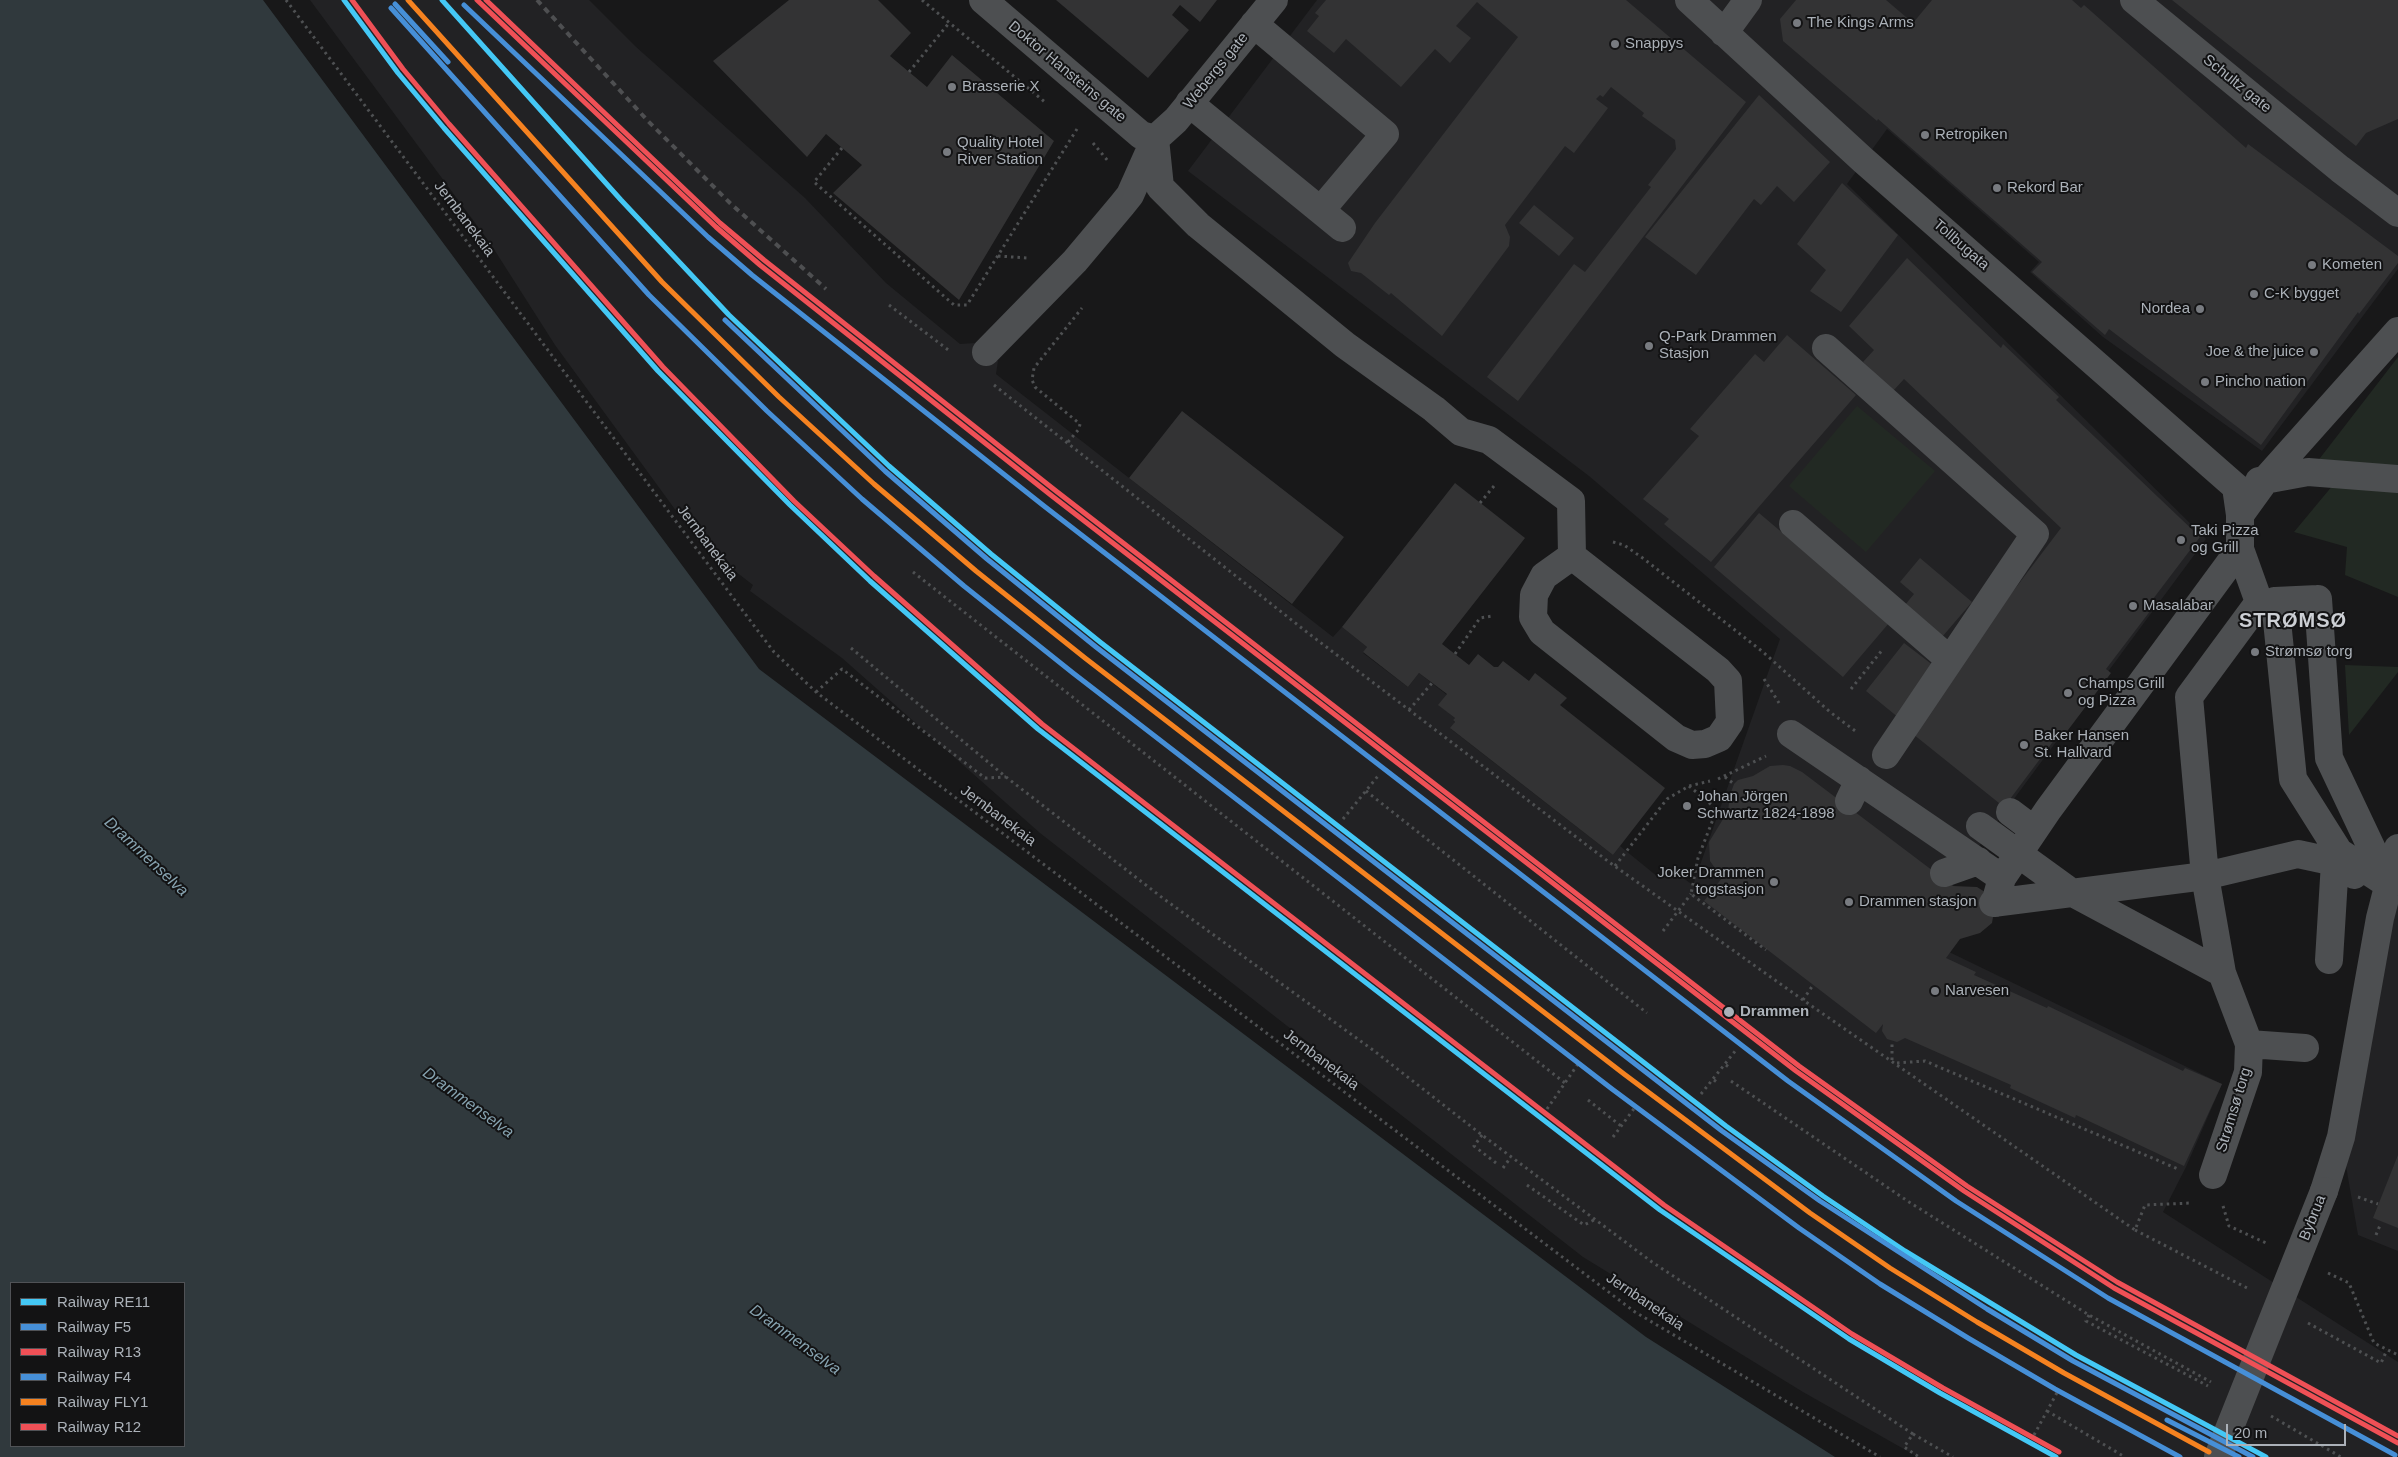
<!DOCTYPE html>
<html>
<head>
<meta charset="utf-8">
<style>
	body { margin:0 }
	#map { position:relative; width:2398px; height:1457px; overflow:hidden; background:#181819; font-family:Helvetica,sans-serif }
	canvas { display:block }
	.legend { position:absolute; left:10px; top:1282px; width:175px; height:165px; box-sizing:border-box; background:#131314; border:1px solid #505256; margin:0; padding:6px 9px; list-style:none; font-size:15px; color:#abb1b8 }
	.legend li { display:flex; align-items:center; gap:10px; height:25px }
	.legend b { width:25px; border:1px solid #505256 }
	.scale { position:absolute; left:2226px; top:1424px; width:120px; height:22px; box-sizing:border-box; border:2px solid #abb1b8; border-top:0; padding-left:6px; font-size:15px; line-height:18px; white-space:nowrap; color:#abb1b8; -webkit-text-stroke:4px #131314; paint-order:stroke }
</style>
</head>
<body>
<div id="map">
<canvas width="2398" height="1457"></canvas>
<ul class="legend">
<li><b style="height:6px;background:#44c8f5"></b>Railway RE11</li>
<li><b style="height:6px;background:#468fd7"></b>Railway F5</li>
<li><b style="height:6px;background:#ef5056"></b>Railway R13</li>
<li><b style="height:6px;background:#468fd7"></b>Railway F4</li>
<li><b style="height:6px;background:#f58220"></b>Railway FLY1</li>
<li><b style="height:6px;background:#ef5056"></b>Railway R12</li>
</ul>
<div class="scale">20 m</div>
</div>
<script>
const context = document.querySelector('canvas').getContext('2d');
context.lineJoin = 'round';
function fillPath(path, color) { context.fillStyle = color; context.fill(path, 'evenodd'); }
const poly = rows => new Path2D(rows.map(r => 'M' + r).join(''));
function trace(path, color, width, dash) { context.strokeStyle = color; context.lineWidth = width; context.lineCap = dash ? 'butt' : 'round'; context.setLineDash(dash || []); context.stroke(path); }
function label(font, color, halo, rows, align = 'center') {
  context.font = font + ' Helvetica,sans-serif'; context.lineWidth = 4; context.setLineDash([]); context.textBaseline = 'middle'; context.strokeStyle = halo; context.fillStyle = color; for (const [text, x, y, turn = 0] of rows) {
    context.save(); context.translate(x, y); context.rotate((+turn || 0) * Math.PI / 180); context.textAlign = isNaN(turn) ? turn : align; if (halo) context.strokeText(text, 0, 0); context.fillText(text, 0, 0); context.restore();
  }
}
fillPath(poly([
	[310,0,589,0,635,46,805,198,886,283,960,344,975,343,998,361,996,374,1006,382,1333,637,1342,627,1367,647,1363,653,1408,687,1419,673,1447,695,1439,705,1455,718,1453,720,1455,723,1451,729,1613,855,1620,846,1658,877,1667,867,1693,885,1780,639,1589,476,1188,171,1317,0,2398,0,2398,269,2262,451,2103,337,2030,272,2039,262,1887,129,1847,184,2206,539,1954,880,1945,950,2222,1084,2186,1167,2163,1212,2398,1362,2398,1457,1918,1457,1803,1392,1583,1257,1040,833,842,658,750,591,753,585,701,545,555,345,490,243],
	[2398,848,2398,1251,2358,1235,2341,1137]
]), '#222224');
fillPath(poly([
	[2398,357,2398,469,2317,462],
	[1857,406,1935,471,1866,552,1789,486],
	[2333,485,2398,491,2398,597,2345,575,2347,547,2294,532],
	[2345,665,2398,667,2398,672,2349,735]
]), '#222923');
fillPath(poly([
	[0,0,263,0,759,669,1646,1337,1835,1457,0,1457],
	[11,1283,184,1283,184,1446,11,1446]
]), '#30393d');
fillPath(poly([
	[789,0,878,0,911,33,890,56,927,87,952,55,1054,141,959,300,833,193,862,165,826,134,807,157,713,61],
	[1056,0,1217,0,1200,22,1180,5,1172,15,1189,30,1148,78],
	[1326,0,1626,0,1746,102,1518,401,1487,377,1574,264,1585,272,1651,187,1648,185,1676,149,1675,140,1642,116,1644,113,1611,87,1603,97,1600,95,1596,99,1608,108,1574,153,1565,146,1505,225,1510,237,1509,246,1442,336,1391,293,1389,295,1361,273,1351,271,1348,263,1375,223,1518,37,1477,2,1456,26,1471,38,1450,63,1435,49,1401,87,1346,39,1334,53,1307,31,1319,16,1315,13],
	[1796,0,1886,0,1913,23,1932,0,2072,0,2081,8,2084,5,2246,148,2248,144,2398,256,2398,263,2359,314,2358,312,2261,445,2109,329,2105,335,2032,272,2042,262,1878,119,1877,121,1783,41,1780,19],
	[2172,0,2398,0,2398,119,2366,133,2356,146],
	[1759,95,1830,162,1794,202,1777,186,1761,205,1754,199,1696,275,1645,237],
	[1842,183,1898,235,1841,312,1810,291,1826,270,1797,244],
	[1534,205,1574,238,1559,256,1519,223],
	[1907,258,2001,348,2003,344,2059,397,2056,400,2200,537,2153,599,2157,602,2106,669,2111,673,2059,742,2055,739,2004,807,1908,730,2061,528,1904,379,1893,391,1863,362,1874,350,1849,326],
	[1787,335,1856,395,1711,562,1664,524,1669,519,1643,499,1699,436,1690,429,1755,354,1764,362],
	[1182,411,1344,537,1292,604,1129,478],
	[1455,483,1525,538,1442,644,1469,665,1478,654,1494,667,1498,667,1503,661,1529,681,1535,673,1567,698,1560,705,1665,788,1613,855,1450,728,1455,722,1453,720,1455,718,1438,705,1447,694,1419,673,1408,687,1363,652,1367,647,1342,627],
	[1759,513,1889,623,1843,677,1714,567],
	[1920,558,1972,602,1942,637,1905,605,1914,594,1900,582],
	[1904,643,1938,669,1899,718,1866,691],
	[1783,765,1790,766,1802,772,1953,886,1977,887,1988,894,1994,911,1992,923,1980,933,1960,939,1946,958,1976,972,1974,975,2047,1008,2048,1006,2183,1071,2185,1068,2222,1084,2184,1166,2076,1115,2075,1118,2010,1088,2011,1085,1905,1038,1897,1042,1887,1039,1882,1031,1883,1024,1876,1033,1872,1030,1704,901,1722,878,1710,861,1709,842,1728,811,1730,795,1734,784,1738,780,1753,776,1770,766],
	[2398,1155,2398,1228,2373,1218]
]), '#333334');
trace(poly([
	[286,0,755,627,774,652,816,692,1635,1312,1880,1457],
	[922,0,1046,103],
	[909,72,949,23],
	[1093,143,1108,161],
	[842,148,814,182,954,305,967,305,1077,129],
	[998,256,1027,258],
	[889,305,951,352],
	[994,385,1308,633,1609,862,1803,1000,2135,1230,2145,1205,2191,1203],
	[1068,442,1079,429,1080,424,1035,387,1032,380,1034,368,1082,308],
	[1480,503,1494,486],
	[1613,542,1624,545,1644,559,1763,652,1830,712,1858,733],
	[913,572,1565,1083],
	[851,648,1006,777,1164,899,1373,1050,1482,1135,1652,1262,1913,1434,1904,1447,1919,1457],
	[1455,654,1480,618,1492,616],
	[1764,679,1779,703],
	[1851,689,1883,649],
	[816,692,842,669,985,778,1006,777],
	[1409,710,1432,683],
	[1725,777,1734,784],
	[1718,779,1766,756],
	[1689,786,1725,816],
	[1366,791,1647,1013],
	[1717,809,1698,858,1691,894,1766,950],
	[1343,819,1378,776],
	[1615,866,1667,799,1689,786,1710,781],
	[1663,931,1691,894],
	[1803,1000,1813,985],
	[1892,1060,1892,1042],
	[1897,1063,1925,1061,2178,1169],
	[1726,1065,1730,1068],
	[1714,1080,1718,1083],
	[1731,1081,1909,1202,2089,1315,2211,1382],
	[1701,1094,1736,1050],
	[1588,1100,1621,1126],
	[1547,1109,1578,1064],
	[1482,1135,1474,1146,1496,1163],
	[1613,1137,1636,1106],
	[1503,1168,1511,1157],
	[1527,1185,1584,1225,1596,1219],
	[2358,1197,2378,1204],
	[2223,1206,2229,1226,2266,1243],
	[2135,1230,2247,1288],
	[2376,1235,2381,1223],
	[2328,1273,2349,1283,2374,1343,2398,1355],
	[2089,1315,2086,1321,2208,1386],
	[2308,1323,2381,1363,2387,1350],
	[2047,1411,2125,1457],
	[2271,1416,2341,1457],
	[1913,1434,1953,1457],
	[2034,1435,2059,1389]
]), '#4e5052', 3, [2.5, 4]);
trace(poly([
	[983,0,1141,135,1155,139],
	[1689,0,1863,160,2236,487],
	[2134,0,2340,169,2398,213],
	[1254,24,1385,134,1321,210],
	[1724,33,1748,0],
	[1189,103,1342,228],
	[1155,139,1160,187,1198,225,1345,345,1434,409,1461,432,1489,440,1571,501,1572,556],
	[1826,348,2035,534,1886,755],
	[986,352,1075,261,1122,205,1130,195,1155,139,1176,120,1274,0],
	[2259,481,2308,472,2398,479],
	[2240,515,2266,479,2398,331],
	[1793,524,1950,660],
	[1572,556,1718,670,1728,681,1730,722,1719,738,1705,744,1692,745,1676,738,1542,632,1533,617,1534,595,1544,576,1572,556],
	[2318,599,2329,758,2389,885,2339,852,2293,779,2275,601,2318,599],
	[1791,734,2002,878],
	[1849,801,1859,780],
	[2010,812,2034,830],
	[1980,826,2071,892,2222,973,2249,1044,2248,1072,2213,1175],
	[1944,873,1978,861],
	[1993,903,2205,876,2298,854,2335,862,2354,875],
	[1995,903,2002,878,2048,810,2240,549],
	[2329,960,2335,862],
	[2222,973,2205,876,2189,697,2259,602,2240,549,2240,515,2236,487],
	[2249,1044,2305,1048],
	[2324,1191,2341,1137,2380,918,2398,848]
]), '#4d4f51', 28);
trace(poly([
	[537,0,647,120,730,203,826,289]
]), '#4e4f51', 4, [6, 5]);
trace(poly([
	[2218,1457,2324,1191]
]), '#4d4f51', 28);
trace(poly([
	[344,0,398,73,444,128,658,371,790,505,870,581,1038,729,1660,1210,1849,1339,1940,1393,2056,1457],
	[442,0,621,200,729,315,889,466,991,554,1100,642,1726,1126,1823,1196,1905,1251,2076,1355,2266,1457]
]), '#44c8f5', 5);
trace(poly([
	[395,4,448,62],
	[464,5,708,237,752,275,1044,506,1788,1081,1956,1201,2108,1298,2395,1455],
	[725,320,885,471,987,559,1096,647,1722,1131,1820,1201,1987,1309,2073,1361,2253,1457]
]), '#468fd7', 5);
trace(poly([
	[352,0,403,69,449,124,663,367,794,501,874,576,1042,724,1664,1205,1852,1334,1943,1388,2059,1452],
	[477,0,716,227,760,265,1052,496,1796,1071,1964,1191,2114,1288,2398,1443]
]), '#ef5056', 5);
trace(poly([
	[391,8,649,295,767,411,862,499,964,586,1073,673,1612,1089,1799,1228,1880,1284,1968,1338,2055,1389,2180,1457],
	[2167,1420,2239,1457]
]), '#468fd7', 5);
trace(poly([
	[408,0,662,282,779,397,874,484,976,571,1085,658,1624,1074,1810,1213,1890,1268,1977,1322,2064,1373,2209,1452]
]), '#f58220', 5);
trace(poly([
	[486,0,720,223,764,260,1056,491,1799,1066,1967,1186,2117,1282,2398,1436]
]), '#ef5056', 5);
for (const [x, y, r, color] of [
	[1797,23,5,"#787b80"],
	[1615,44,5,"#787b80"],
	[952,87,5,"#787b80"],
	[1925,135,5,"#787b80"],
	[947,152,5,"#787b80"],
	[1997,188,5,"#787b80"],
	[2312,265,5,"#787b80"],
	[2254,294,5,"#787b80"],
	[2200,309,5,"#787b80"],
	[1649,346,5,"#787b80"],
	[2314,352,5,"#787b80"],
	[2205,382,5,"#787b80"],
	[2181,540,5,"#787b80"],
	[2133,606,5,"#787b80"],
	[2255,652,5,"#787b80"],
	[2068,693,5,"#787b80"],
	[2024,745,5,"#787b80"],
	[1687,806,5,"#787b80"],
	[1774,882,5,"#787b80"],
	[1849,902,5,"#787b80"],
	[1935,991,5,"#787b80"],
	[1729,1012,6,"#abb1b8"]
]) { const dot = new Path2D(); dot.arc(x, y, r, 0, 2 * Math.PI); context.fillStyle = color; context.fill(dot); trace(dot, '#131314', 2); }
label('15px', '#abb1b8', '#131314', [
	["The Kings Arms",1807,23],
	["Snappys",1625,44],
	["Brasserie X",962,87],
	["Retropiken",1935,135],
	["Quality Hotel",957,143],
	["River Station",957,160],
	["Rekord Bar",2007,188],
	["Kometen",2322,265],
	["C-K bygget",2264,294],
	["Nordea",2190,309,"right"],
	["Q-Park Drammen",1659,337],
	["Stasjon",1659,354],
	["Joe & the juice",2304,352,"right"],
	["Pincho nation",2215,382],
	["Taki Pizza",2191,531],
	["og Grill",2191,548],
	["Masalabar",2143,606],
	["Strømsø torg",2265,652],
	["Champs Grill",2078,684],
	["og Pizza",2078,701],
	["Baker Hansen",2034,736],
	["St. Hallvard",2034,753],
	["Johan Jörgen",1697,797],
	["Schwartz 1824-1898",1697,814],
	["Joker Drammen",1764,873,"right"],
	["togstasjon",1764,890,"right"],
	["Drammen stasjon",1859,902],
	["Narvesen",1945,991]
], 'left');
label('15px', '#abb1b8', '#131314', [
	["Webergs gate",1216,71,-51],
	["Doktor Hansteins gate",1067,72,40],
	["Schultz gate",2237,84,39],
	["Jernbanekaia",464,219,53],
	["Tollbugata",1961,245,41],
	["Jernbanekaia",707,543,53],
	["Jernbanekaia",998,816,37],
	["Jernbanekaia",1321,1060,37],
	["Strømsø torg",2234,1110,-73],
	["Bybrua",2313,1218,-68],
	["Jernbanekaia",1645,1302,34]
]);
label('bold 15px', '#abb1b8', '#131314', [
	["Drammen",1740,1012]
], 'left');
label('italic 16px', '#86a2af', '#131314', [
	["Drammenselva",146,857,43],
	["Drammenselva",468,1103,36],
	["Drammenselva",795,1340,36]
]);
context.letterSpacing = '1px';
label('bold 20px', '#cccfd4', '#131314', [
	["STRØMSØ",2293,621]
]);
context.letterSpacing = '0px';
</script>
</body>
</html>
